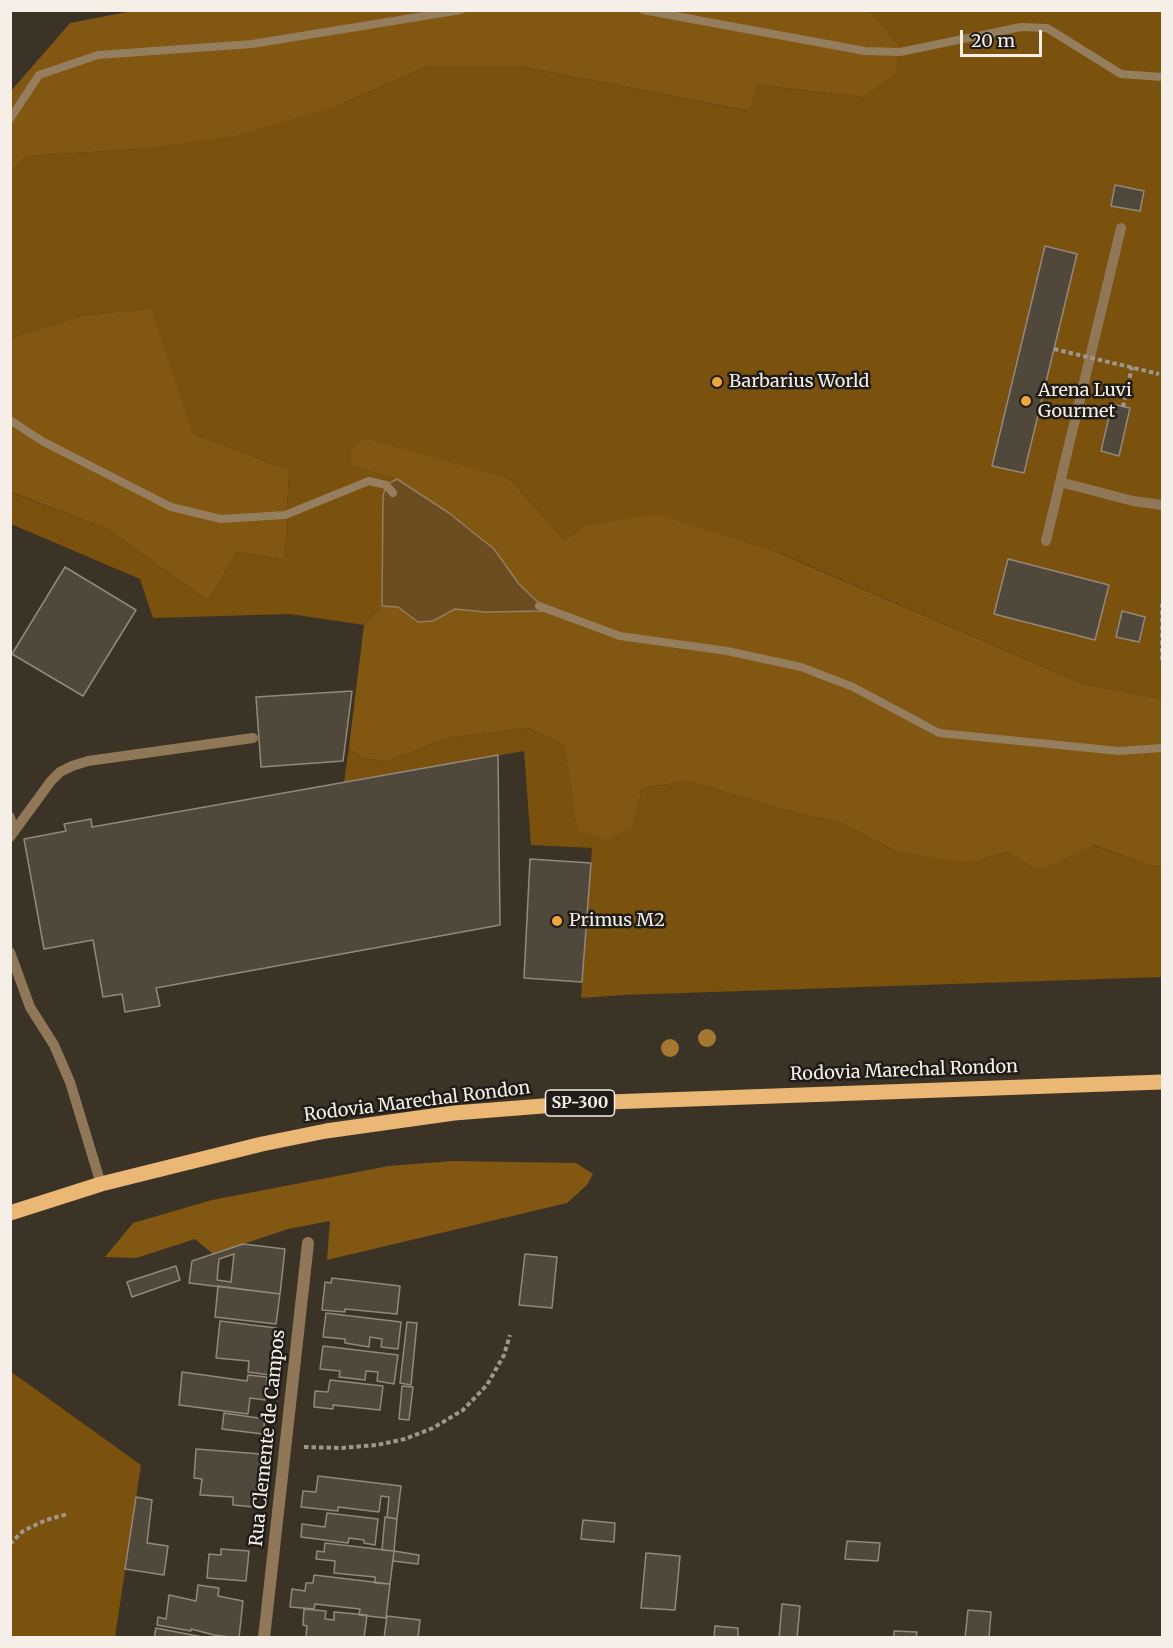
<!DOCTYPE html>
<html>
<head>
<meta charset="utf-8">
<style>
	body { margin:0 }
	#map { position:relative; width:1173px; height:1648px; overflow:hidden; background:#3c3327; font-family:Merriweather,serif }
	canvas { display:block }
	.frame { position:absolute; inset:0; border:12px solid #f5efe8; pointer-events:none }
	.scale { position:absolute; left:960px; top:30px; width:82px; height:27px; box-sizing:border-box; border:3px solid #f5efe8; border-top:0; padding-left:8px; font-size:18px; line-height:21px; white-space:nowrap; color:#f5efe8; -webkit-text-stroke:4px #1f1b16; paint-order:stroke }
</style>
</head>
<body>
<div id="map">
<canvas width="1173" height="1648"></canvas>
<div class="frame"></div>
<div class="scale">20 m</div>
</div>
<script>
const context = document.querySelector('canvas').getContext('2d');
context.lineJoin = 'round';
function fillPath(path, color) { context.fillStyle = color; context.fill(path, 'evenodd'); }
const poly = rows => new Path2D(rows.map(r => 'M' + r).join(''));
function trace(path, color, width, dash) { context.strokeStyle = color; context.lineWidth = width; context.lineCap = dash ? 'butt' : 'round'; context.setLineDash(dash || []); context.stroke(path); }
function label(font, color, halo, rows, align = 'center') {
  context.font = font + ' Merriweather,serif'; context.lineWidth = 5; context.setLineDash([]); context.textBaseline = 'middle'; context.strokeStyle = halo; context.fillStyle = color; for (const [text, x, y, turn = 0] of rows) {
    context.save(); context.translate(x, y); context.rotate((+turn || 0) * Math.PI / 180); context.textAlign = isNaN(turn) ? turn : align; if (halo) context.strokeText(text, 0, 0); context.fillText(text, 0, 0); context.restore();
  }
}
fillPath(poly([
	[868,11,1162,11,1162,699,1083,684,780,553,565,541,510,479,352,466,397,479,382,606,364,625,290,614,153,618,140,579,11,524,10,492,108,529,208,601,237,552,285,560,289,470,194,434,152,308,81,316,11,338,11,172,26,156,139,149,334,107,428,66,519,66,748,111,756,85,863,97,899,46],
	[528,728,564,745,577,829,633,827,642,788,689,781,775,807,845,824,895,851,981,860,1007,852,1038,870,1057,864,1093,845,1152,866,1162,867,1162,977,623,995,581,998,592,848,531,845,524,751,344,782,349,747,361,758,387,761,448,738],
	[10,1371,141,1465,115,1637,11,1637]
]), '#7a510d');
fillPath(poly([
	[868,10,899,46,895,73,863,97,757,85,749,111,519,66,428,66,334,107,234,136,139,149,26,156,11,172,11,91,70,23,138,10],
	[152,308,194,434,289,470,285,560,237,552,208,601,108,529,11,492,11,338,81,316],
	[364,438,510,479,565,541,584,526,656,514,779,553,1083,684,1162,699,1162,867,1152,866,1094,845,1057,864,1038,870,1007,852,981,860,959,862,895,851,845,824,775,807,689,781,642,788,633,827,608,840,577,830,564,745,528,728,448,738,387,761,361,758,349,747,364,625,382,606,398,607,418,622,433,621,455,609,485,612,546,610,519,584,494,549,397,479,352,466,351,451],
	[453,1161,576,1163,593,1174,587,1185,567,1203,327,1260,330,1221,288,1229,213,1254,195,1239,136,1258,105,1257,133,1223,212,1200,389,1166]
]), '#825712');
const water = poly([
	[397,479,449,513,494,549,519,584,547,611,485,612,455,609,433,621,418,622,398,607,382,606,383,496,386,485,397,479]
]);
fillPath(water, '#6c4d21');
trace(water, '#957e5d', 1.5);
trace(poly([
	[643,10,865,51,900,52,1021,27,1047,28,1121,74,1162,77],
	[10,119,39,75,98,55,252,44,461,10],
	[10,420,42,441,171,507,221,519,285,515,369,481,386,485,393,493],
	[539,606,620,636,727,651,801,667,853,687,939,733,1119,751,1162,748]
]), '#957e5d', 8);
const building = poly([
	[1115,185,1144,191,1140,211,1111,206,1115,185],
	[1045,246,1077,254,1024,473,992,466,1045,246],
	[1112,404,1130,408,1119,456,1101,451,1112,404],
	[1008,559,1109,585,1095,640,994,614,1008,559],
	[65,567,136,610,83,696,12,654,65,567],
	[1122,611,1145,617,1139,642,1116,637,1122,611],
	[352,691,343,761,261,767,256,697,352,691],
	[498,755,500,925,156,988,160,1006,125,1012,122,994,103,997,93,940,44,949,24,839,66,831,64,824,91,819,92,827,498,755],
	[530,859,591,863,582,982,524,978,530,859],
	[243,1244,285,1249,280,1294,189,1283,192,1261,243,1244],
	[234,1254,231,1282,217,1280,219,1259,234,1254],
	[525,1254,557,1257,552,1308,519,1305,525,1254],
	[176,1266,180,1280,132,1297,127,1282,176,1266],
	[332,1278,400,1286,397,1314,345,1309,345,1312,322,1310,325,1282,331,1283,332,1278],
	[218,1286,280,1294,276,1324,215,1317,218,1286],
	[326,1313,401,1322,398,1349,381,1347,382,1339,370,1337,369,1347,345,1343,345,1339,323,1337,326,1313],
	[220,1321,276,1328,270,1375,248,1372,249,1361,216,1358,220,1321],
	[407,1322,417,1323,411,1385,400,1383,407,1322],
	[323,1346,398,1355,394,1384,377,1381,378,1372,366,1371,365,1380,339,1377,340,1371,320,1369,323,1346],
	[182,1372,247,1381,248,1375,267,1377,265,1400,250,1398,248,1414,179,1405,182,1372],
	[330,1380,383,1386,380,1410,333,1405,333,1409,314,1407,315,1391,328,1392,330,1380],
	[402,1386,413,1387,409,1420,399,1419,402,1386],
	[224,1413,265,1419,263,1434,222,1429,224,1413],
	[196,1449,261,1454,254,1507,233,1505,233,1497,200,1495,202,1479,194,1478,196,1449],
	[318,1476,401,1486,397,1519,387,1517,389,1497,381,1496,379,1512,338,1507,338,1511,301,1507,303,1491,316,1492,318,1476],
	[136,1497,152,1500,147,1543,168,1546,164,1575,125,1569,136,1497],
	[327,1513,378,1519,375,1545,364,1543,364,1540,349,1538,348,1543,301,1537,302,1524,325,1527,327,1513],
	[385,1517,397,1519,394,1551,382,1550,385,1517],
	[583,1520,615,1523,614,1542,581,1539,583,1520],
	[847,1541,880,1543,878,1561,845,1559,847,1541],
	[325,1543,394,1551,390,1584,375,1583,375,1577,334,1573,335,1561,316,1559,317,1551,324,1552,325,1543],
	[221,1549,249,1551,246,1581,207,1578,209,1554,221,1555,221,1549],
	[394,1551,419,1555,418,1564,393,1561,394,1551],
	[646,1553,680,1556,675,1610,641,1608,646,1553],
	[314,1575,390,1584,386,1618,359,1615,360,1609,315,1604,314,1609,290,1607,292,1589,305,1591,306,1583,313,1583,314,1575],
	[198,1585,219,1588,218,1596,243,1601,239,1638,214,1635,191,1629,191,1631,157,1625,158,1617,166,1619,169,1595,196,1601,198,1585],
	[782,1604,800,1606,797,1638,779,1638,782,1604],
	[304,1609,326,1611,325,1619,334,1620,334,1612,367,1615,364,1638,306,1637,307,1626,303,1625,304,1609],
	[968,1610,991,1612,989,1638,965,1638,968,1610],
	[387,1616,420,1620,418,1638,384,1638,387,1616],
	[715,1626,738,1628,738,1638,714,1638,715,1626],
	[156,1628,208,1638,154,1638,156,1628],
	[894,1631,917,1632,916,1638,894,1638,894,1631]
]);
fillPath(building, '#51483c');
trace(building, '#93887b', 1.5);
trace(poly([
	[1123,407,1132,367],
	[1162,660,1162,604],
	[304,1447,341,1448,377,1445,405,1439,433,1428,463,1410,487,1385,504,1355,510,1335],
	[10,1544,23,1531,46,1520,68,1514]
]), '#9e978e', 4, [4.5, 3]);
trace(poly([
	[1060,482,1133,501,1162,505],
	[1046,541,1121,228],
	[10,817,14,832],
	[10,837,51,781,60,772,72,766,88,761,253,738],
	[10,952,30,1007,54,1045,70,1082,101,1184]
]), '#8f7757', 10);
trace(poly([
	[264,1638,308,1243]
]), '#8f7757', 12);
trace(poly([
	[10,1213,101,1184,262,1144,326,1131,454,1113,581,1103,1162,1082]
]), '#eab774', 15);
trace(poly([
	[1054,349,1159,374]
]), '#9e978e', 4, [4.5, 3]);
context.fillStyle = '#a47732';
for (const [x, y] of [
	[707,1038],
	[670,1048]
]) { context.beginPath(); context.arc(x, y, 9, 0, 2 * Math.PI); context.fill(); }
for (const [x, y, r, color] of [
	[717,382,6,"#eea73d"],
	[1026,401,6,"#eea73d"],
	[557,921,6,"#eea73d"]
]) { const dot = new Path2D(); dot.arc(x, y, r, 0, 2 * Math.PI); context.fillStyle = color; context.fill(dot); trace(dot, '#1f1b16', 2); }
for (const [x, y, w] of [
	[580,1103,69]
]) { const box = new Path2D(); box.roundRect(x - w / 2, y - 13, w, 26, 4.5); context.fillStyle = '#1f1b16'; context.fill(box); trace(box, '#f5efe8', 1.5); }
label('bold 16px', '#f5efe8', null, [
	["SP-300",580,1103]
]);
label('18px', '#f5efe8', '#1f1b16', [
	["Barbarius World",729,382],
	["Arena Luvi",1038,391],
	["Gourmet",1038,412],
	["Primus M2",569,921]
], 'left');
label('18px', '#f5efe8', '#1f1b16', [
	["Rodovia Marechal Rondon",904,1071,-2],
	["Rodovia Marechal Rondon",417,1102,-7],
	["Rua Clemente de Campos",268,1438,-84]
]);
</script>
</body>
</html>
